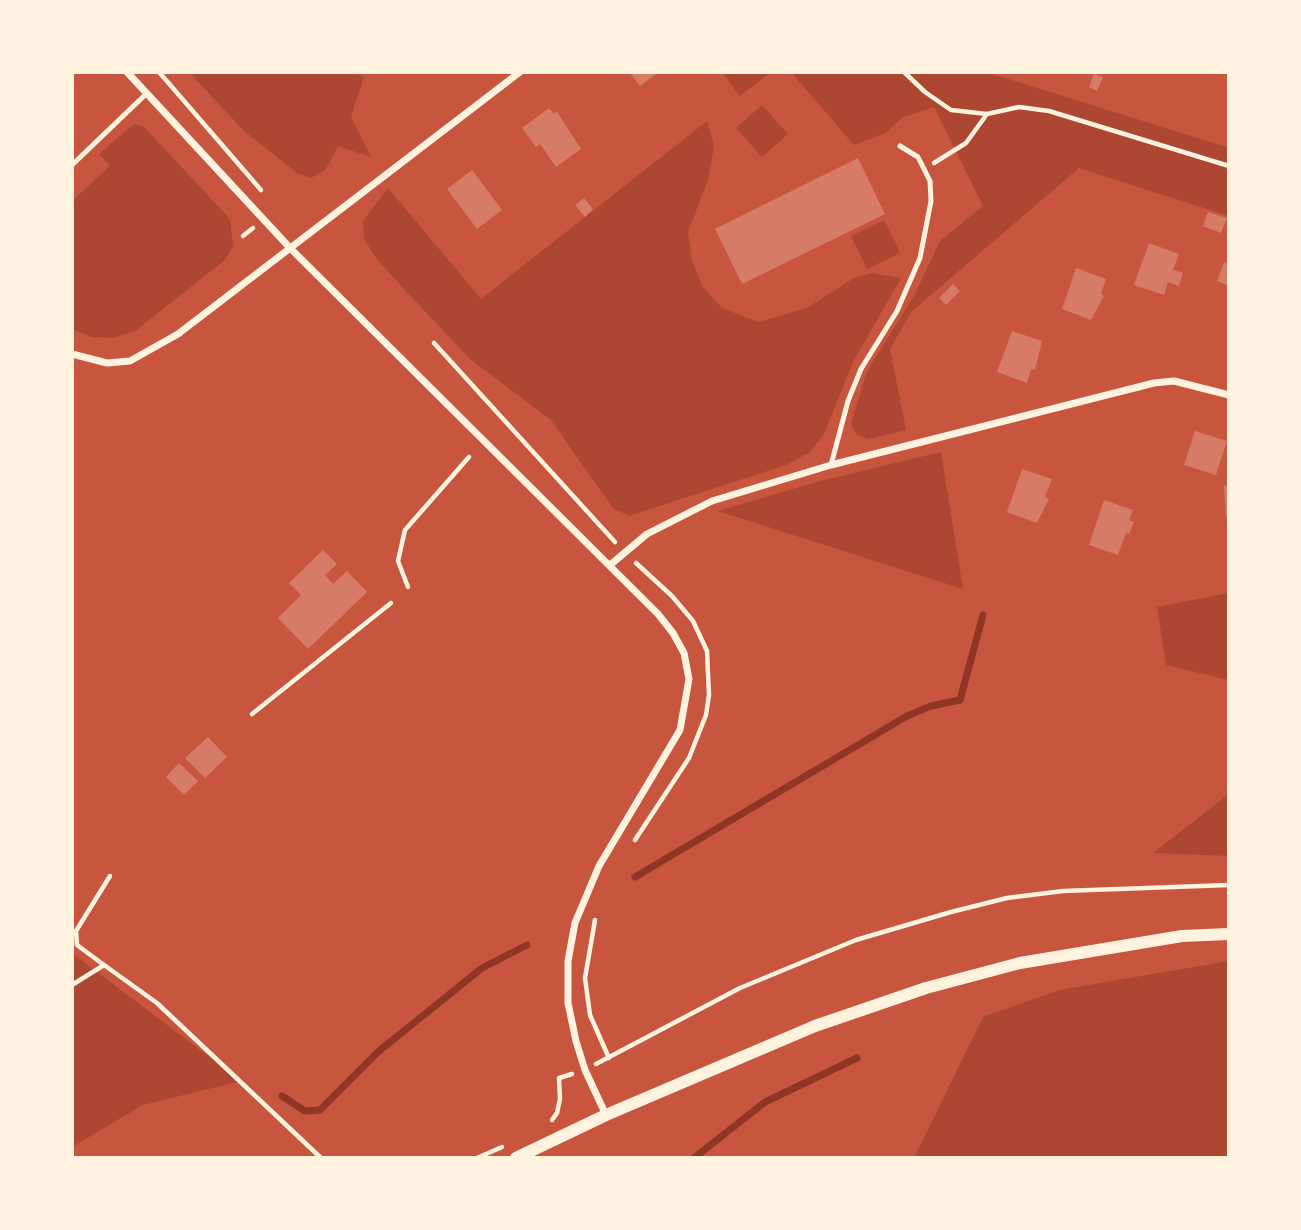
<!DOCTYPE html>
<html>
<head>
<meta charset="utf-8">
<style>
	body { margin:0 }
	#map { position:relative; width:1301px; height:1230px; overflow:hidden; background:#c8553d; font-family:Arial,sans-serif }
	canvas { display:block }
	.frame { position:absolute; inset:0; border:74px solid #fff3e0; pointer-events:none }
</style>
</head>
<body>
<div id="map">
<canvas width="1301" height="1230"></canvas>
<div class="frame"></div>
</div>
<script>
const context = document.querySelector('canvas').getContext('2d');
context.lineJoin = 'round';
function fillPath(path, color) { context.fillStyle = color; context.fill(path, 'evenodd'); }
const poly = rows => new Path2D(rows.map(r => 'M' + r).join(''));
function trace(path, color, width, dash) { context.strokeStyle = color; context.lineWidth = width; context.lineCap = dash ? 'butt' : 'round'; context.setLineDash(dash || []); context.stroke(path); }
fillPath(poly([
	[189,72,353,72,364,77,351,117,371,157,338,146,325,170,311,178,297,173,244,131],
	[722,72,771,72,740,96],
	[791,72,986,72,1229,148,1229,216,1079,168,911,312,890,349,906,430,868,439,856,434,851,424,867,371,914,296,940,241,983,206,934,107,903,117,885,133,854,145],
	[762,105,788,134,762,157,736,128],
	[707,121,714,146,708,180,688,232,692,261,703,287,722,308,758,322,807,308,854,278,872,273,901,278,854,360,824,434,810,452,786,465,629,516,613,508,551,420,470,359,404,289,376,258,364,239,363,221,388,188,481,299],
	[134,124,144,127,230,219,233,247,225,260,135,331,112,338,92,337,72,329,72,201,110,166,99,154],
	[884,220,900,253,867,269,851,236],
	[941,452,963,589,718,511,816,482],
	[1229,593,1229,680,1166,665,1157,607],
	[1229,794,1229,856,1153,853],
	[72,953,241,1081,143,1105,72,1147],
	[1229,961,1229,1158,914,1158,983,1017,1059,990]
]), '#ae4732');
trace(poly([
	[635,877,907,716,931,706,960,700,983,615],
	[282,1096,305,1111,320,1110,379,1051,482,968,527,945],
	[694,1158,765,1102,857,1058]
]), '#8f3625', 7);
fillPath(poly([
	[629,72,659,72,640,86],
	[1094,74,1103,77,1097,91,1089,87],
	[549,108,554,114,557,112,581,149,556,167,540,144,536,147,522,128],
	[858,158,885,214,742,284,715,229],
	[472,170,502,210,477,229,447,189],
	[584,198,593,209,585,217,575,205],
	[1208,212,1227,218,1221,233,1203,226],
	[1149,243,1179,254,1173,270,1183,273,1179,286,1168,282,1164,295,1134,285],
	[1224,262,1229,264,1229,286,1217,281],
	[1076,268,1106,279,1101,294,1104,296,1091,320,1062,309],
	[953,284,960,291,946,305,939,298],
	[1012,331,1042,341,1035,370,1031,369,1027,383,997,372],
	[1195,431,1227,441,1216,475,1184,465],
	[1022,469,1052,479,1045,497,1049,499,1037,523,1007,512],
	[1229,485,1229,518,1226,518,1224,486],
	[1104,500,1133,510,1129,520,1134,522,1129,534,1126,533,1118,555,1089,545],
	[323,550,337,564,325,575,333,584,347,571,367,592,308,649,278,618,301,595,289,583],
	[208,737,227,757,205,778,185,758],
	[179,763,198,781,184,795,166,777]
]), '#d67c66');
trace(poly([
	[159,72,261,190],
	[904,72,925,92,951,110,987,114,1019,107,1049,111,1229,166],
	[934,163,966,143,987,114],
	[243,236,253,228],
	[434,343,615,542],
	[408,587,398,561,405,530,469,457],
	[252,714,391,603],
	[635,840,689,758,706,715,709,695,707,651,693,621,672,596,636,563],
	[595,920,585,978,590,1015,609,1058],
	[104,965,77,945,76,931,110,876],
	[72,985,104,965,157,1003,321,1158],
	[596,1064,740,988,856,940,951,912,1007,898,1063,891,1229,885],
	[552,1120,557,1113,560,1099,559,1078,572,1074],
	[477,1158,502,1147]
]), '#fff3e0', 4.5);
trace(poly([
	[72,165,146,94],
	[831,465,848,401,861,369,897,311,920,258,931,201,930,181,918,157,900,146]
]), '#fff3e0', 5);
trace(poly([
	[127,72,291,249,658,614,673,633,684,653,689,679,680,730,599,866,575,923,568,961,568,1003,576,1041,585,1070,606,1115],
	[72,354,107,363,130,361,178,334,520,72],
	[610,565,647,534,712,501,831,465,1154,383,1174,381,1229,395]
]), '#fff3e0', 7);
trace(poly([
	[516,1158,606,1115,815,1026,926,988,1020,963,1182,936,1229,934]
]), '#fff3e0', 12);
</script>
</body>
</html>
